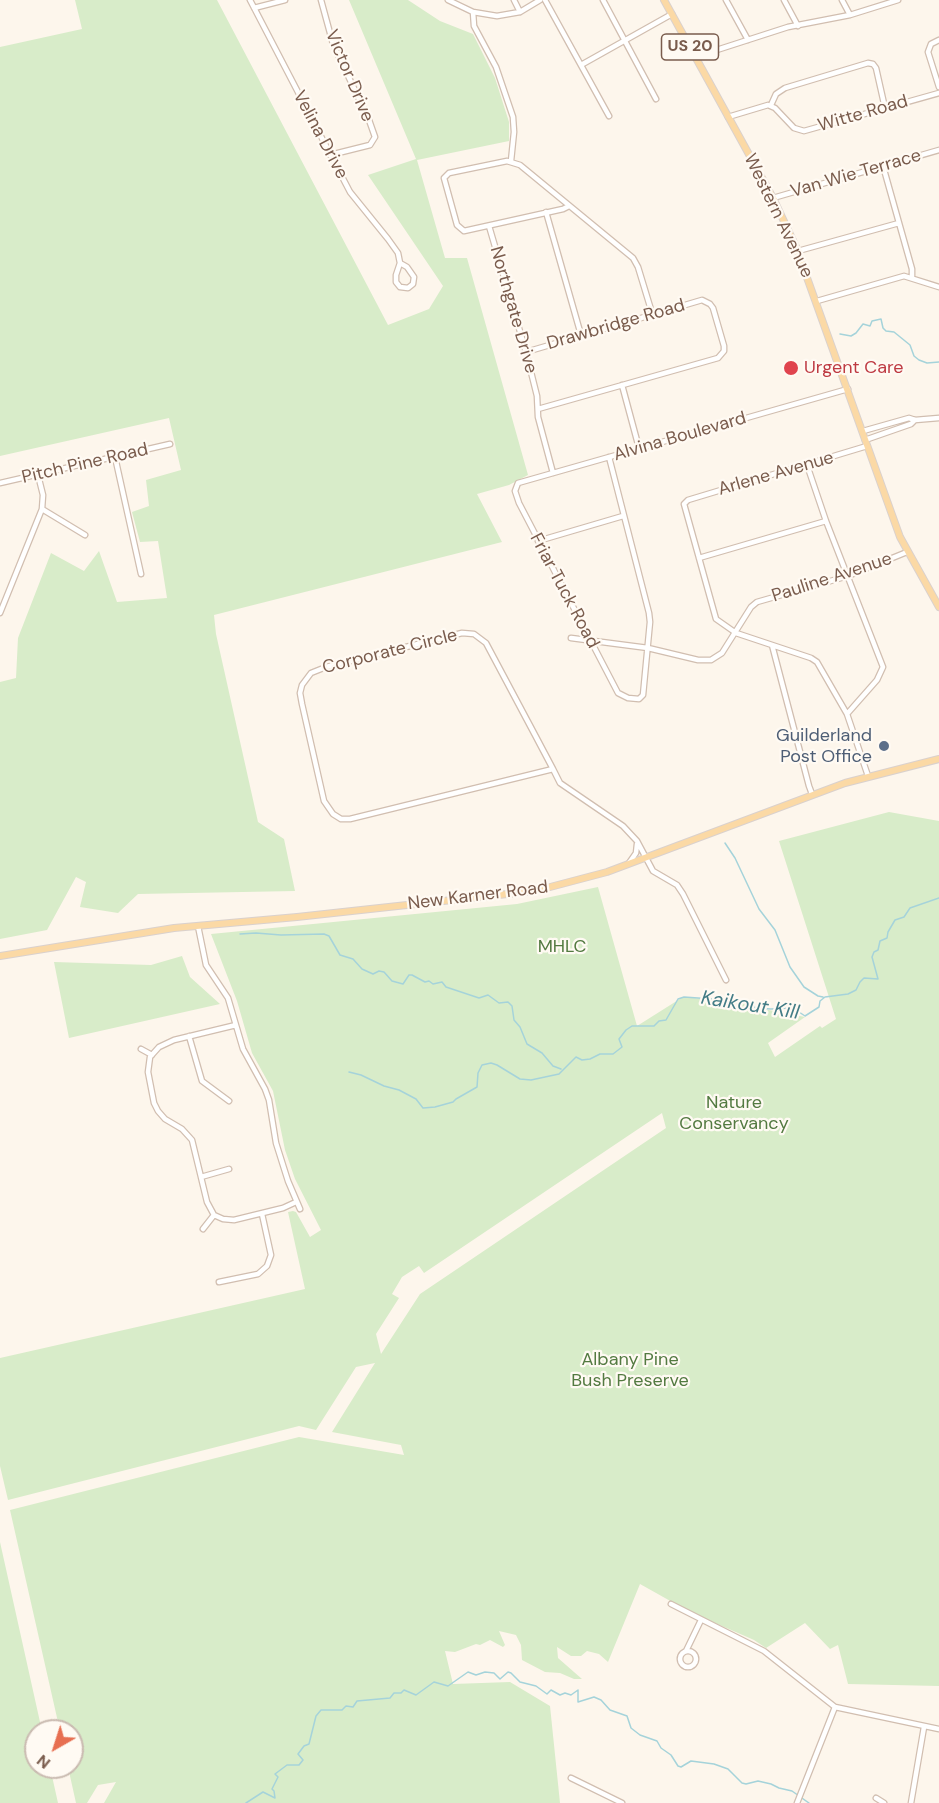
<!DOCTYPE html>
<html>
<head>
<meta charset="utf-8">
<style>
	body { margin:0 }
	#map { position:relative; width:939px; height:1803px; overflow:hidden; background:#fdf6ec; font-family:"DM Sans",sans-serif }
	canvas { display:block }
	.north { position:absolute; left:24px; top:1719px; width:60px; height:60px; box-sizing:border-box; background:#fffaf3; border:2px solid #cabbb1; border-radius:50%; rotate:219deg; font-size:16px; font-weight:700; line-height:24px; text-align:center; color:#7a5c4d }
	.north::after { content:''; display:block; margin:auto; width:21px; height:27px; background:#e76f51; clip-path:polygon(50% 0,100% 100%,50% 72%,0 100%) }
</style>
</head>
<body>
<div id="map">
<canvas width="939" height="1803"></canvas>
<div class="north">N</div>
</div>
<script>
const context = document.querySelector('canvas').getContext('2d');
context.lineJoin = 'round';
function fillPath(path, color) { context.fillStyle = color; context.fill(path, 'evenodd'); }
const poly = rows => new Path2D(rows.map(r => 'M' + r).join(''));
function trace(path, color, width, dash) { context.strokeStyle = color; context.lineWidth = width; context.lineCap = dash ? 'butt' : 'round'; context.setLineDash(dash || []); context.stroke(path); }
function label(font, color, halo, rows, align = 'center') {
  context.font = font + ' "DM Sans",sans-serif'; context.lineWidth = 4.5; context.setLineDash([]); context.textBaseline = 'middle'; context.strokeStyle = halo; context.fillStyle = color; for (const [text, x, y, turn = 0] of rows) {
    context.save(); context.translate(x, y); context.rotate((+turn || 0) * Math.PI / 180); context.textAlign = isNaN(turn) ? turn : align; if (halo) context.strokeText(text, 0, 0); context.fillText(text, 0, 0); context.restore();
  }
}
fillPath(poly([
	[75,0,217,0,388,325,429,309,443,286,368,175,416,159,349,0,408,0,440,21,473,34,495,78,509,122,509,141,417,160,445,258,467,258,528,475,509,485,477,494,502,542,214,615,216,634,258,822,284,839,295,891,138,894,118,913,80,907,86,882,76,877,47,930,0,939,0,682,16,678,18,638,51,553,84,571,99,551,117,602,167,598,158,541,140,542,132,512,149,506,146,480,181,470,169,418,0,456,0,47,82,29],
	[889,812,939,821,939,1686,848,1684,838,1645,830,1649,805,1623,766,1648,754,1640,690,1612,640,1584,608,1662,599,1654,587,1651,581,1656,571,1656,557,1647,558,1658,582,1679,574,1679,560,1673,545,1672,522,1660,521,1645,516,1635,499,1631,505,1645,503,1647,490,1640,480,1645,476,1644,455,1652,445,1651,453,1684,510,1682,550,1706,560,1803,104,1803,116,1782,98,1785,87,1803,76,1803,68,1767,72,1767,72,1731,60,1731,10,1510,299,1437,404,1455,401,1445,332,1432,375,1363,356,1367,316,1430,299,1426,8,1500,0,1466,0,1358,305,1289,288,1212,293,1211,296,1212,310,1237,321,1230,295,1179,285,1150,273,1091,252,1053,237,1001,211,934,517,904,598,887,637,1026,683,997,746,1003,748,1006,805,1017,768,1043,775,1057,820,1026,822,1028,836,1019,779,841],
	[662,1113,666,1128,420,1294,381,1354,376,1334,399,1298,392,1294,402,1277,419,1266,424,1273],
	[182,956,190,977,220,1004,69,1038,54,962,151,965],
	[0,1542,42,1731,36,1731,36,1767,50,1767,58,1803,0,1803]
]), '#d8ecc9');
trace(poly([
	[840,334,851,336,856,333,863,324,870,326,872,321,881,319,883,328,886,331,894,332,910,345,914,356,919,360,927,363,939,362],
	[725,843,735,858,759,909,775,930,790,967,804,987,818,996,823,997],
	[240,934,256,933,281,935,324,934,329,936,340,955,353,959,362,969,373,974,379,971,384,972,392,981,403,984,409,975,412,975,425,982,429,981,433,984,442,982,446,987,479,998,488,995,499,1003,508,1002,512,1006,514,1020,520,1027,527,1044,542,1053,553,1066,561,1069],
	[349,1072,361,1075,384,1086,399,1090,416,1099,423,1108,435,1107,453,1102,456,1099,477,1087,478,1073,482,1065,491,1063,497,1065,520,1079,531,1080,559,1074,576,1057,582,1060,590,1059,600,1054,613,1054,622,1047,619,1039,626,1030,632,1026,654,1026,659,1021,666,1020,678,999,684,997,740,1001,753,1003,755,1008,771,1009,790,1008,796,1010,805,1016,819,1007,820,1001,825,997,848,994,856,990,860,982,864,978,878,979,872,957,874,952,878,950,880,941,887,938,888,932,895,920,904,917,910,908,939,898],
	[246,1803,263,1792,275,1798,274,1791,272,1789,278,1777,275,1774,287,1765,299,1765,303,1760,298,1754,304,1746,309,1744,316,1716,321,1710,342,1710,346,1706,353,1707,357,1701,390,1698,394,1693,401,1693,404,1690,416,1695,434,1682,448,1686,468,1672,476,1675,485,1672,494,1673,500,1679,508,1672,511,1673,520,1682,536,1686,547,1694,551,1690,560,1695,565,1693,571,1695,578,1690,578,1702,594,1697,601,1700,610,1710,627,1716,631,1728,640,1735,657,1741,661,1748,671,1755,678,1766,681,1767,691,1761,714,1764,728,1769,742,1783,746,1784,758,1781,771,1784,779,1788,792,1791,809,1803]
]), '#a5d3da', 1.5);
const minor = poly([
	[250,0,350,192,388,239,398,253,400,263],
	[321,0,333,44,369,120,375,137,370,145,330,155],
	[448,0,473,12,497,16,520,12,540,0],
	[514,0,520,12],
	[545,0,609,116],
	[603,0,656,99],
	[726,0,748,40],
	[784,0,798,26],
	[842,0,850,15],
	[254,8,285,0],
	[473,12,474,26,496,67,513,117,514,132,511,161],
	[939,40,931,44,928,52,939,87],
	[695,57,788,27,850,15,898,0],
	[581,65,672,14],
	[771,105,776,94,785,88,868,63,873,64,876,68,885,108],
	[728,117,768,105,775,108,794,128,804,131,939,93],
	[883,166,912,269,912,278],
	[773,198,939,150],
	[569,206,563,209,464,231,457,225,444,178,449,173,507,161,520,165,633,258,638,267,652,313],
	[546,212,581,335],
	[489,226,526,352,537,396,538,417,553,473],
	[798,251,899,223],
	[400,263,407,267,414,277,413,284,408,288,400,287,396,282,396,275,400,263],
	[817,301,904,276,939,287],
	[526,352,702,300,710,304,713,308,724,346,724,351,718,358,538,409],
	[622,385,639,448],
	[863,431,909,418,915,420,939,418],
	[865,440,911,424,915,420],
	[867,446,688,500,684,504,716,619,736,633,811,658,817,662,847,714,868,776],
	[115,457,141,574],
	[609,457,649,613,650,622,643,695,639,699,628,698,618,693,519,503,515,491,518,483,848,389],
	[807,465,826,521,883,667,877,680,847,714],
	[0,483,170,444],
	[42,509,85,535],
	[538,541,623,516],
	[699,558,826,521],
	[0,613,42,509,43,495,38,475],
	[571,638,648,648,698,660,711,660,722,653,751,607,757,602,848,576,907,552],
	[772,645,809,786,812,794],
	[553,769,350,819,341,819,333,814,324,801,302,704,300,693,302,685,311,673,326,667,462,633,474,634,486,643,535,735,553,769,560,783,623,826,637,841,653,871,677,885,683,894,726,980],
	[629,863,636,853,637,844],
	[198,926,206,965,228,998,243,1049,265,1089,269,1100,276,1143,288,1181,300,1209],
	[236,1025,174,1040,159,1047,150,1057,148,1072,154,1103,158,1111,165,1119,182,1129,192,1140,207,1202,214,1215,223,1219,234,1220,283,1208,296,1202],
	[189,1036,202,1081,229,1101],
	[141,1049,152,1055],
	[201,1177,229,1169],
	[203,1229,214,1215],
	[219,1282,258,1274,267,1266,271,1255,262,1214],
	[671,1604,764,1651,835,1707,939,1729],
	'680 1659a8 8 0 1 1 16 0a8 8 0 1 1-16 0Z',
	[686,1651,701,1620],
	[571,1778,622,1803],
	[876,1798,884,1803],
	[797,1803,835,1707],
	[911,1803,924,1727]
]);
const major = poly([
	[664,0,773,198,796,247,900,537,939,607],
	[0,956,174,928,297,917,535,891,607,872,845,783,939,759]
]);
trace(minor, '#d1beb0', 7);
trace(major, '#dad1cd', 8);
trace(minor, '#fff', 4.5);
trace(major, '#fbd9a5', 6);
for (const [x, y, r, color] of [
	[791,368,8,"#e0444e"],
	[884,746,6,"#5c6f8a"]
]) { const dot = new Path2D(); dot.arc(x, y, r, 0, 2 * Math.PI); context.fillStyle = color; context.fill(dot); trace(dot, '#fffaf3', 2); }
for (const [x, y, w] of [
	[690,47,57]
]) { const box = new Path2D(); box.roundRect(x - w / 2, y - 13, w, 26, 4.5); context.fillStyle = '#fffaf3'; context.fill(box); trace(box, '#7a5c4d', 1.5); }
label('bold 16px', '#7a5c4d', null, [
	["US 20",690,47]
]);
label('18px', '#7a5c4d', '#fffaf3', [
	["Victor Drive",349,76,67],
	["Witte Road",863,114,-16],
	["Velina Drive",320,135,62],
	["Van Wie Terrace",856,174,-16],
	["Western Avenue",778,216,64],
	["Northgate Drive",513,310,74],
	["Drawbridge Road",616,325,-16],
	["Alvina Boulevard",680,437,-16],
	["Pitch Pine Road",85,464,-13],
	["Arlene Avenue",776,474,-16],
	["Pauline Avenue",832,578,-18],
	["Friar Tuck Road",564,591,62],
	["Corporate Circle",390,652,-14],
	["New Karner Road",478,896,-7]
]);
label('18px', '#be3a42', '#fffaf3', [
	["Urgent Care",804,368]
], 'left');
label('18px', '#4e5e75', '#fffaf3', [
	["Guilderland",872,736],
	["Post Office",872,757]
], 'right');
label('18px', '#537a41', '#fffaf3', [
	["MHLC",562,947],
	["Nature",734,1103],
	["Conservancy",734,1124],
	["Albany Pine",630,1360],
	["Bush Preserve",630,1381]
]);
label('italic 20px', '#437c86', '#fffaf3', [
	["Kaikout Kill",750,1006,9]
]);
</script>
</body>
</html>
